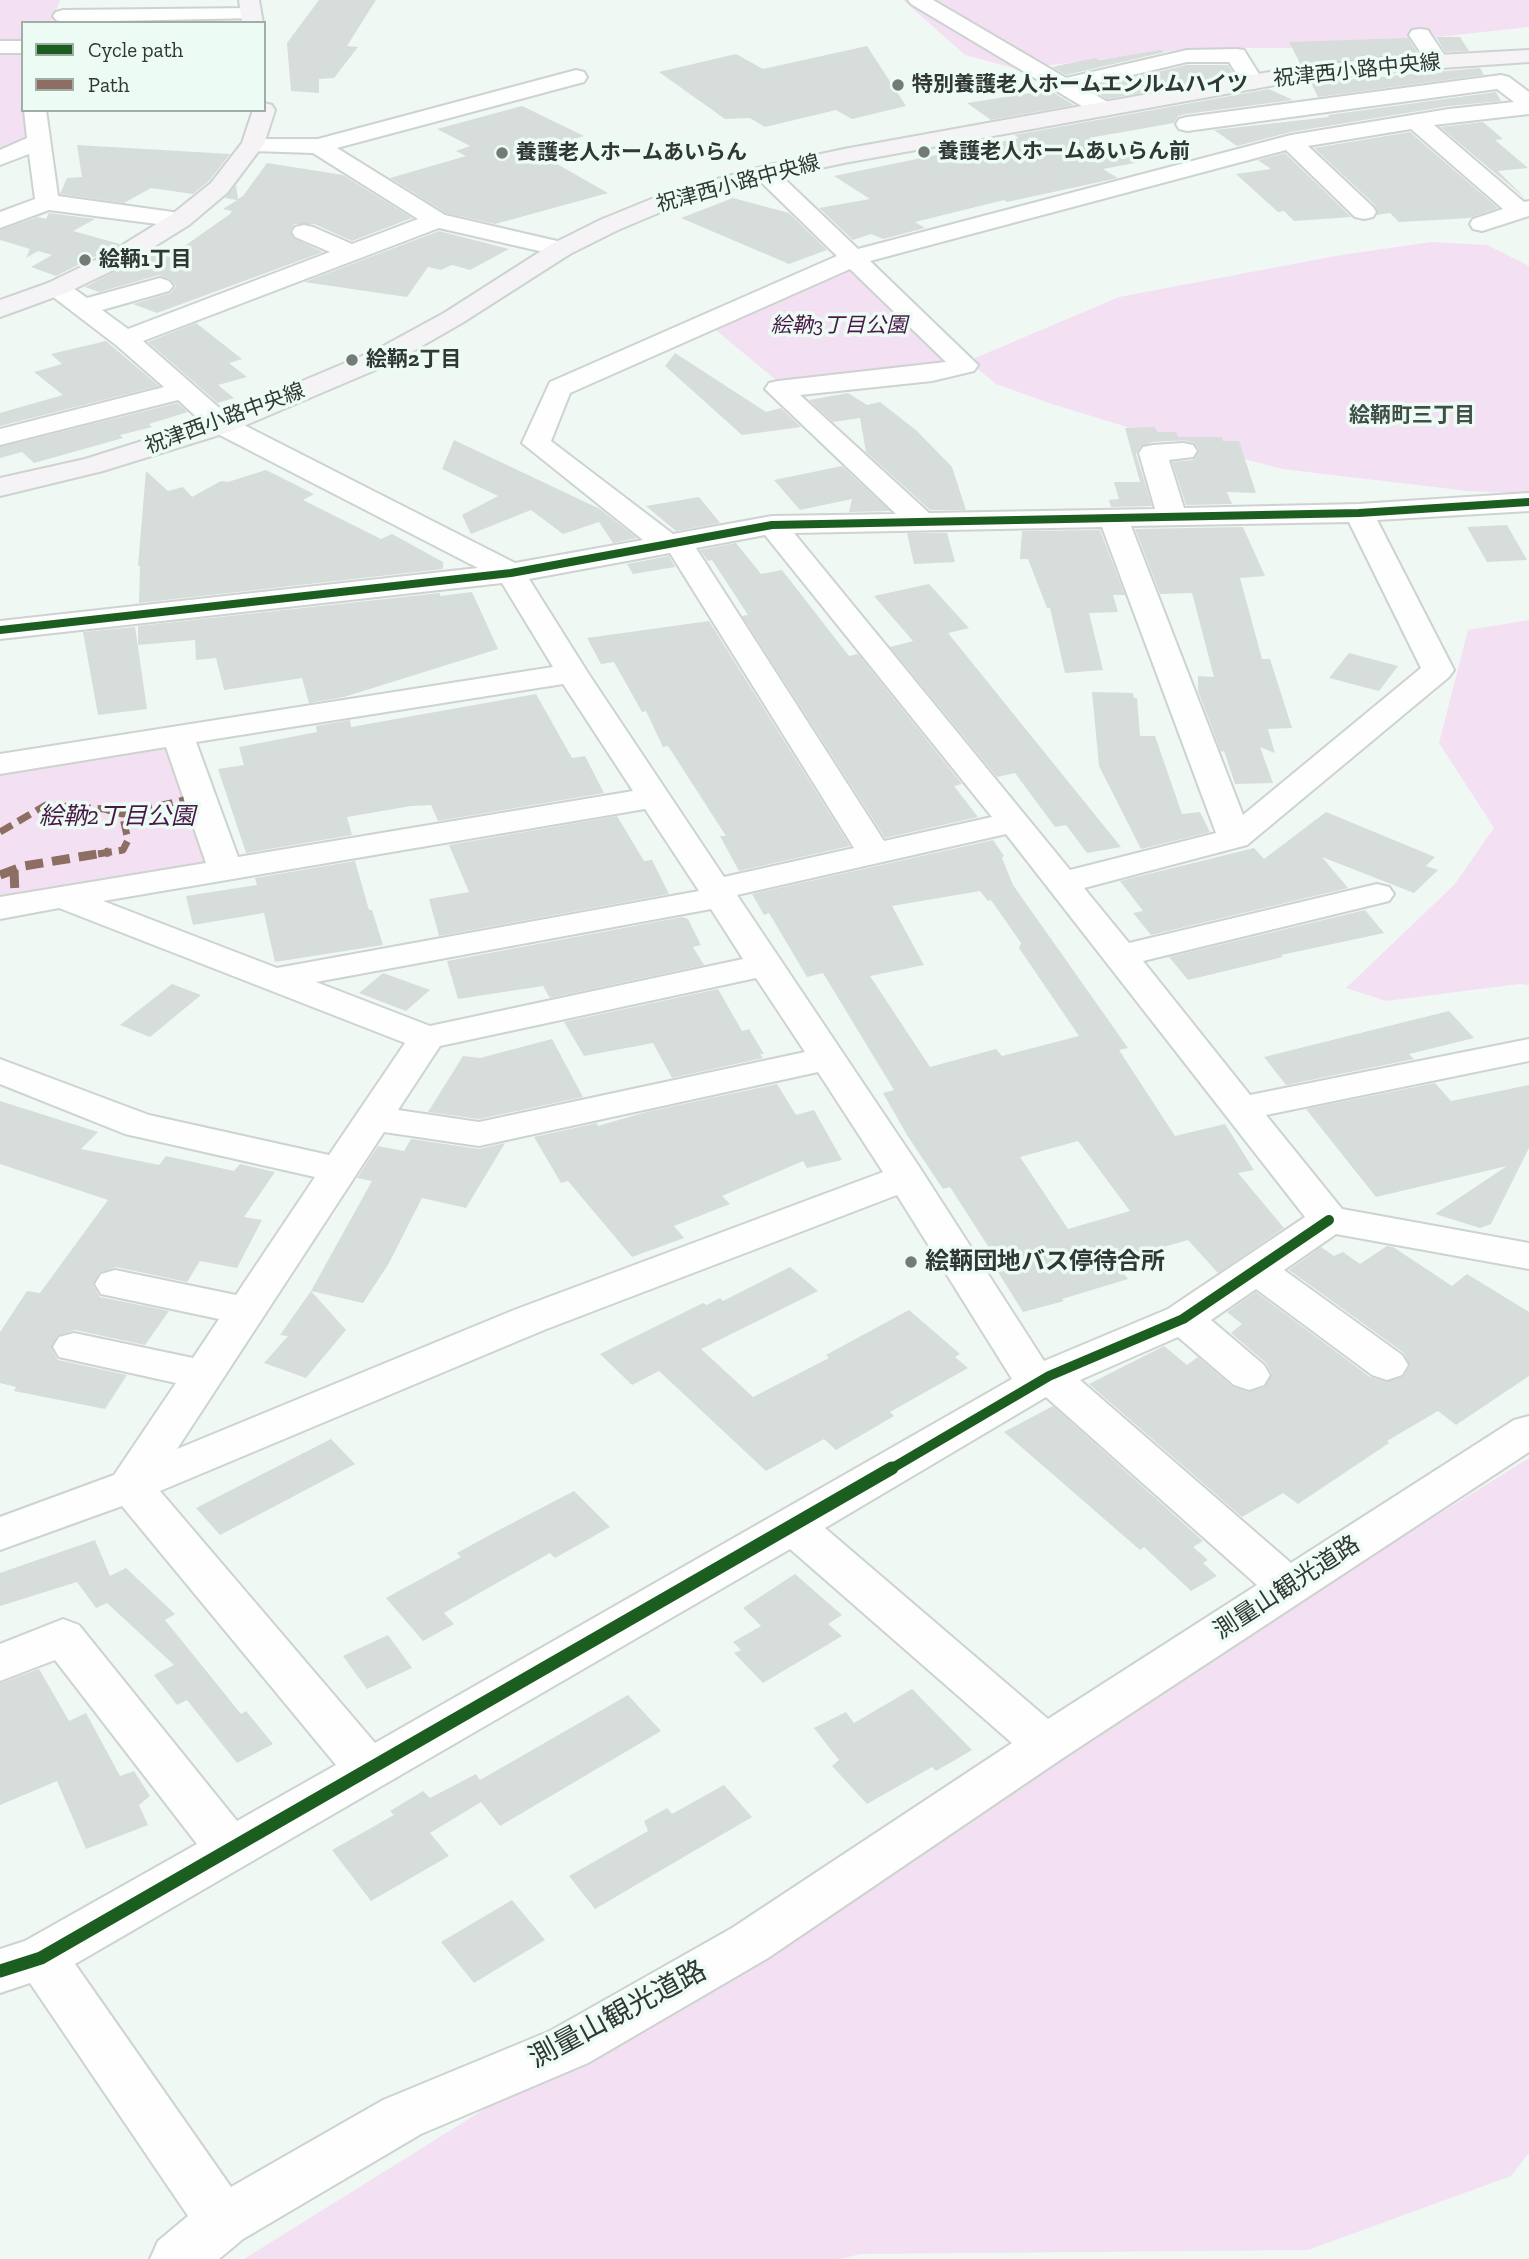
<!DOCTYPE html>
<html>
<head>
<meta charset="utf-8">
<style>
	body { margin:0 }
	#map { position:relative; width:1529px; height:2259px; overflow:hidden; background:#f0f8f4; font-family:"Zilla Slab",serif }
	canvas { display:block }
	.legend { position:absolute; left:21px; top:21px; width:245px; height:91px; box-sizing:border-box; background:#ecfcf4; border:2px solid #a1ada7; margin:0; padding:9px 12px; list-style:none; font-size:21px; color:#313734 }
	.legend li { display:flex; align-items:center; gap:14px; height:35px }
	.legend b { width:35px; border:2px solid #a1ada7 }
</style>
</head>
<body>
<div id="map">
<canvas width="1529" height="2259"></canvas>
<ul class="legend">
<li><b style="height:9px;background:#1b5e20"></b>Cycle path</li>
<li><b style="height:9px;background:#8d6e63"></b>Path</li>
</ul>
</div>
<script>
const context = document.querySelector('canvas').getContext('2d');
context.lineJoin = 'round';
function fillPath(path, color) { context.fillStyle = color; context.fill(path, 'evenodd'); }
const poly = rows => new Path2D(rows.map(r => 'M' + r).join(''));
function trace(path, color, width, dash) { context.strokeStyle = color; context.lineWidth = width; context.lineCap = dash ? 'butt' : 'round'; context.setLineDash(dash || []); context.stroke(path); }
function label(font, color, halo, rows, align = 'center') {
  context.font = font + ' "Zilla Slab","Noto Sans JP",serif'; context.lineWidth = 7; context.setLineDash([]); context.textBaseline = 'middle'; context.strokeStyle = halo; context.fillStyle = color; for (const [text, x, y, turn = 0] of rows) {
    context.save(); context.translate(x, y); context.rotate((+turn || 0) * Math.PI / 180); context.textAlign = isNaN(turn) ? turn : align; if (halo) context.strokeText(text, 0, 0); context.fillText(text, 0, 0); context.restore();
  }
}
fillPath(poly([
	[0,0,60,0,51,23,23,23,23,110,28,110,31,136,0,150],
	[903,0,1529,0,1529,27,1338,48,1196,48,1017,69,965,55],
	[1431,242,1487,245,1529,266,1529,494,1468,491,1282,469,1153,435,1052,404,996,384,968,361,1119,297,1341,255],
	[851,266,951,365,782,385,711,326],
	[1529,620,1529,985,1519,984,1386,1001,1346,988,1454,885,1494,828,1439,743,1468,630],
	[171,746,211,865,0,899,0,774],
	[1529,1458,1529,2153,1511,2176,1308,2250,861,2254,839,2259,244,2259]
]), '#f4e0f3');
fillPath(poly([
	[319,0,376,0,347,46,358,47,334,78,319,79,319,93,291,91,287,43],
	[1436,37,1460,37,1469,51,1445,52],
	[1408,38,1418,53,1301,65,1289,42],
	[867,46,906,106,852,119,836,110,765,127,750,118,725,119,659,72,736,54,763,69],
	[1160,50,1165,52,1066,75,1052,67,1095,58,1100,60],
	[1187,65,1228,65,1235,76,1107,99,1089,88],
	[1480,68,1484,75,1318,97,1311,83],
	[1269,89,1293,100,1186,114,1178,116,1174,123,1089,138,1140,162,1103,169,1118,178,1007,202,1004,200,915,222,925,228,883,239,871,234,853,240,819,208,870,199,834,176,1019,138,1014,135],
	[1049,90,1074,105,991,120,967,103],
	[1496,92,1501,101,1449,106,1291,132,1237,146,1214,130,1329,117,1328,115],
	[522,106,584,136,539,150,549,155,543,156,608,193,495,224,446,213,390,178,466,156,456,151,470,146,437,129],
	[1483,122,1503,139,1495,140,1528,168,1498,171,1526,199,1440,127],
	[1410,132,1498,208,1469,218,1437,220,1399,222,1390,213,1377,215,1375,205,1314,148],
	[77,145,230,154,209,181,193,194,151,188,124,203,60,194,67,178,82,177],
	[1285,153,1351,217,1294,221,1284,211,1278,212,1236,174,1271,169,1258,160],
	[267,163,343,175,412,218,352,241,314,224,294,224,290,231,293,238,323,252,157,313,133,304,171,293,176,286,170,279,159,275,99,292,85,287,151,252,169,257,230,214,232,211,223,209,237,200,225,198,236,185,238,199,243,196],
	[733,198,789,213,827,250,789,264,681,218],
	[49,213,95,219,73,231,120,244,56,276,31,267,52,255,38,251,26,258,30,249,0,240,0,230,38,217,46,219],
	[439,231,509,249,470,270,452,265,441,270,428,267,407,297,304,282],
	[196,323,242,359,229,363,247,377,218,385,234,398,218,403,148,342],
	[106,341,159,386,0,426,0,413,63,395,34,372,62,364,51,354],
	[675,353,766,412,781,408,801,427,742,435,665,366],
	[848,393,867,405,880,402,917,431,952,467,966,510,930,510,866,452,860,418,833,422,809,400],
	[177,403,188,412,149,424,152,427,120,435,123,438,34,463,22,452,0,458,0,447],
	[1155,427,1157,432,1176,432,1178,437,1222,437,1223,441,1239,441,1256,493,1227,492,1232,504,1186,505,1172,462,1193,460,1199,450,1194,442,1184,440,1153,442,1141,446,1136,454,1152,506,1111,507,1109,500,1119,499,1114,482,1140,482,1125,428],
	[454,440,600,509,637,538,613,543,599,522,563,534,531,510,471,534,462,515,498,496,442,469],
	[842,466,890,511,849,512,852,499,800,510,774,480],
	[266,470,314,494,303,500,381,539,392,534,443,562,443,569,139,603,140,566,138,566,146,471,168,491,183,487,192,497,221,481,228,482],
	[699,497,720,523,676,531,646,506],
	[1507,525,1527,560,1487,562,1467,527],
	[1243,527,1265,576,1240,578,1262,659,1270,659,1292,728,1268,729,1275,753,1260,747,1273,783,1235,784,1224,751,1221,752,1198,691,1198,676,1214,677,1192,593,1160,594,1135,529],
	[1100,530,1125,595,1113,595,1118,612,1089,613,1103,670,1065,673,1050,608,1047,608,1028,559,1020,559,1022,531],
	[907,533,947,533,955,562,914,564],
	[736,543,761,574,782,570,849,656,858,654,962,784,954,786,978,817,885,838,742,616,748,615,712,560,708,561,700,550],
	[669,556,675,567,633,574,627,564],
	[929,584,969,628,948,633,1121,847,1087,853,1066,825,1055,827,1015,773,997,777,890,647,913,641,874,596],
	[472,592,498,649,344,697,309,703,302,678,224,690,216,658,196,660,195,640,138,645,138,626,440,593,440,596],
	[709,621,850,846,739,871,720,836,726,836,668,746,663,747,646,711,642,712,614,662,601,664,587,638],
	[135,627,147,709,98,715,83,632],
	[1349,653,1398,666,1379,691,1329,678],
	[1092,692,1133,693,1134,698,1137,698,1140,736,1155,736,1182,814,1200,812,1210,832,1141,849,1099,766],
	[536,694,572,758,585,756,604,793,438,821,431,805,411,806,347,817,352,835,246,853,218,769,244,765,239,747,317,732,316,726,350,720,351,727],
	[1326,812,1435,857,1426,866,1438,870,1414,893,1322,857,1348,888,1151,935,1133,913,1143,911,1120,881,1254,848,1264,859],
	[617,816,644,861,652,860,669,894,439,936,429,899,469,892,449,845],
	[993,840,1004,856,1002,858,1013,885,1128,1048,1119,1050,1175,1136,1225,1124,1254,1170,1238,1173,1284,1228,1218,1273,1188,1240,1132,1256,1135,1261,1118,1266,1128,1279,1062,1299,1064,1301,1023,1312,998,1272,1004,1271,950,1187,943,1189,907,1135,883,1093,894,1090,823,973,807,977,769,913,764,915,752,894],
	[980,891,988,901,991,900,1021,943,1019,948,1079,1036,1002,1056,996,1049,930,1067,870,976,924,965,892,906],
	[1078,1141,1130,1211,1068,1229,1020,1157],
	[355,861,369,910,372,910,383,945,275,962,264,913,193,925,186,896,257,885,255,878],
	[1365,910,1384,933,1281,955,1283,957,1188,980,1169,957],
	[682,917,688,919,701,945,693,947,704,965,550,998,543,986,458,999,447,961],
	[383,973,430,990,406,1011,359,993],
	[172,984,201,995,150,1037,120,1025],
	[718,989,742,1031,749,1029,764,1054,760,1054,763,1058,672,1078,653,1043,584,1056,564,1022],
	[1449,1011,1474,1038,1409,1054,1414,1059,1286,1085,1264,1057],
	[552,1039,583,1097,479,1119,428,1112,463,1056,480,1058],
	[1435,1083,1451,1101,1529,1085,1529,1148,1491,1224,1480,1228,1435,1214,1507,1166,1376,1197,1306,1109],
	[777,1084,796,1115,814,1110,842,1160,807,1168,803,1161,722,1196,730,1204,674,1226,684,1238,632,1257,568,1181,561,1183,534,1137,597,1123,598,1126,646,1112],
	[0,1101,98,1132,81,1149,159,1165,166,1156,234,1171,240,1164,275,1172,244,1217,262,1220,237,1268,200,1261,187,1282,116,1267,99,1273,93,1285,100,1297,169,1311,145,1345,75,1330,57,1336,51,1348,58,1360,127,1375,105,1409,14,1391,16,1387,0,1383,0,1332,27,1291,40,1293,108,1200,0,1164],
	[411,1139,479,1149,505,1143,466,1208,422,1198,389,1263,363,1303,311,1291,372,1181,357,1178,378,1146,404,1151],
	[1387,1246,1393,1247,1452,1286,1467,1274,1529,1312,1529,1376,1456,1425,1438,1411,1387,1441,1389,1443,1298,1504,1283,1493,1242,1517,1089,1384,1164,1346,1187,1365,1198,1357,1233,1387,1248,1392,1265,1387,1272,1374,1266,1363,1231,1333,1242,1324,1227,1312,1256,1292,1370,1377,1386,1382,1403,1377,1410,1366,1404,1353,1289,1270,1321,1247,1334,1256,1343,1252,1360,1264],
	[790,1267,818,1291,701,1349,753,1397,829,1358,826,1355,909,1310,960,1354,955,1357,968,1368,890,1412,894,1416,836,1450,824,1439,766,1471,659,1371,632,1385,600,1354,703,1303,707,1305,720,1298,723,1301],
	[311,1291,346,1330,306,1378,264,1363,288,1336,280,1335],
	[1053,1406,1203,1541,1193,1547,1208,1560,1203,1563,1217,1576,1191,1591,1144,1547,1140,1550,1004,1432],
	[331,1439,355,1464,220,1535,196,1508],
	[574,1491,610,1527,555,1558,550,1553,444,1613,454,1624,423,1641,386,1598,461,1557,457,1553,499,1530],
	[95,1540,110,1576,126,1568,175,1614,165,1620,241,1714,246,1711,273,1744,237,1763,187,1700,177,1705,154,1675,174,1665,107,1603,96,1608,77,1582,0,1606,0,1573],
	[795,1574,842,1615,828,1624,842,1636,763,1683,734,1653,741,1650,733,1642,761,1626,743,1608],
	[388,1635,412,1668,367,1689,343,1656],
	[39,1669,69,1721,86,1713,120,1776,134,1771,150,1796,139,1805,148,1825,86,1849,57,1781,0,1805,0,1683],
	[912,1689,972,1750,936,1771,932,1767,867,1804,832,1766,839,1760,814,1728,846,1712,854,1723],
	[628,1695,661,1731,500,1826,481,1802,430,1833,449,1856,371,1901,332,1850,394,1815,390,1811,423,1791,430,1798,476,1774,480,1780],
	[724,1785,752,1817,595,1909,569,1876,648,1831,644,1821,667,1808,672,1814],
	[512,1900,545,1940,474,1983,441,1942]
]), '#d6ddda');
const minor = poly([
	[908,0,933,0,1066,78,1187,50,1236,49,1244,50,1264,82,1261,87,1253,89,1245,87,1229,62,1187,62,1082,87,1111,104,1114,109,1111,114,1103,116,1095,114,911,4,908,0],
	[251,8,258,10,261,14,258,18,63,22,56,20,53,16,56,12,63,10,251,8],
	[1420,29,1428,30,1431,35,1449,62,1446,67,1438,69,1430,67,1427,62,1409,35,1412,30,1420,29],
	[0,41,23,41,23,53,0,53,0,41],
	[576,70,584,72,587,77,584,82,337,148,445,215,570,244,573,249,570,254,561,256,439,228,143,341,232,419,515,563,643,540,522,443,550,382,837,256,757,178,753,173,757,168,773,168,858,249,1291,135,1449,109,1514,102,1497,89,1187,131,1179,129,1176,124,1179,119,1187,117,1501,75,1509,77,1529,92,1529,114,1434,125,1524,202,1529,201,1529,216,1482,231,1473,229,1470,224,1473,219,1503,209,1411,129,1308,146,1373,207,1376,212,1373,217,1364,219,1355,217,1286,150,870,261,978,365,974,371,932,381,800,395,929,513,1155,509,1139,453,1143,447,1153,445,1183,443,1193,445,1197,451,1193,457,1169,460,1184,508,1359,504,1529,493,1529,511,1377,520,1454,670,1449,677,1247,845,1084,888,1129,943,1377,884,1389,887,1394,894,1389,901,1143,961,1250,1095,1529,1039,1529,1061,1266,1115,1342,1209,1529,1243,1529,1269,1336,1234,1284,1270,1402,1355,1408,1365,1402,1375,1387,1380,1372,1375,1256,1289,1211,1320,1264,1365,1270,1375,1264,1385,1249,1390,1234,1385,1178,1337,1080,1380,1291,1563,1514,1420,1529,1416,1529,1452,1063,1758,768,1958,588,2063,421,2134,243,2239,219,2259,150,2259,158,2241,188,2216,30,1983,0,1993,0,1949,25,1941,197,1844,55,1660,0,1681,0,1644,63,1619,79,1625,237,1821,336,1765,122,1506,0,1550,0,1517,114,1475,176,1383,59,1357,53,1347,59,1337,74,1333,193,1358,219,1319,101,1294,95,1284,101,1274,115,1270,236,1295,315,1177,125,1134,0,1084,0,1059,149,1115,329,1155,405,1043,59,908,0,919,0,897,206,863,166,747,0,774,0,754,553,667,502,583,0,639,0,621,478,568,212,431,178,400,0,445,0,429,164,387,116,345,48,293,44,288,48,283,57,280,66,283,87,298,160,278,169,281,173,286,169,291,102,310,128,329,330,252,295,237,292,232,295,227,304,225,313,227,352,244,418,219,313,153,253,151,245,149,242,144,245,139,318,139,576,70],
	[850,269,946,362,778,381,769,383,765,389,896,514,772,516,673,534,551,441,570,393,850,269],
	[1349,522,1421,668,1243,815,1131,526,1349,522],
	[1102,527,1216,833,1070,870,794,533,1102,527],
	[765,535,992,817,884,841,696,548,765,535],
	[670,553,854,848,724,877,588,673,529,579,670,553],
	[563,684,633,791,238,857,196,742,563,684],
	[645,809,699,891,277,968,103,901,645,809],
	[1006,834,1305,1217,1168,1309,1044,1361,920,1168,737,895,1006,834],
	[711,909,743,959,430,1026,316,982,711,909],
	[756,978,805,1052,479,1122,398,1110,440,1046,756,978],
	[818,1072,883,1172,514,1310,177,1449,384,1132,479,1146,818,1072],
	[897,1195,1012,1379,375,1743,160,1491,544,1330,897,1195],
	[1046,1397,1257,1585,1048,1719,825,1528,1046,1397],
	[790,1549,1012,1743,732,1928,550,2031,383,2100,231,2187,75,1964,790,1549],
	[24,110,46,110,58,196,180,213,189,215,192,220,189,225,180,227,49,210,0,228,0,212,35,199,29,154,0,165,0,150,27,138,24,110]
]);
const secondary = poly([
	[239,0,259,0,263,23,242,23,239,0],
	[1529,50,1529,62,1383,72,1286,83,844,163,769,179,682,203,618,230,570,254,462,323,394,362,232,431,103,471,0,496,0,478,85,459,212,419,376,350,444,313,552,244,600,220,666,193,765,166,844,149,1286,69,1383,58,1529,50],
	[264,103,272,105,275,110,264,144,227,193,189,225,126,264,66,293,0,317,0,300,48,283,108,254,171,215,211,183,242,143,253,110,264,110,264,103]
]);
trace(minor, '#ccd3d0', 4);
trace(secondary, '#ccd3d0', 4);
fillPath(minor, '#fdfefd');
fillPath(secondary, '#f5f3f5');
trace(poly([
	[0,832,46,805,104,809,122,814,184,800],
	[98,854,123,850,128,840,122,814]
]), '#8d6e63', 7, [14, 7]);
trace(poly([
	[14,870,15,895],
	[0,875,24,866,109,852]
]), '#8d6e63', 9, [18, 9]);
trace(poly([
	[0,630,511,573,772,525,1359,513,1529,502]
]), '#1b5e20', 8);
trace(poly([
	[889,1470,1049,1376,1183,1319,1329,1220]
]), '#1b5e20', 10);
trace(poly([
	[0,1971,41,1958,892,1468]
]), '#1b5e20', 13);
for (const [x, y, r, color] of [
	[898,85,7,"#747b77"],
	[924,152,7,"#747b77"],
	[502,153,7,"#747b77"],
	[85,260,7,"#747b77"],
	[352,360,7,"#747b77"],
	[911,1262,7,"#747b77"]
]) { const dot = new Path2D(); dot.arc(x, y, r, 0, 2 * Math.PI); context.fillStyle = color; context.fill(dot); trace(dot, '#ecfcf4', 2.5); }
label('21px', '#313734', '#ecfcf4', [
	["祝津西小路中央線",1357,71,-6],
	["祝津西小路中央線",738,184,-15],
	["祝津西小路中央線",225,419,-20]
]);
label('bold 21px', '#313734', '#ecfcf4', [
	["特別養護老人ホームエンルムハイツ",912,85],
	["養護老人ホームあいらん前",938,152],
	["養護老人ホームあいらん",516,153],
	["絵鞆1丁目",99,260],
	["絵鞆2丁目",366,360]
], 'left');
label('italic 21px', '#4a1848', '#ecfcf4', [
	["絵靹3丁目公園",839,326]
]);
label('bold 21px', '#424f49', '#ecfcf4', [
	["絵鞆町三丁目",1412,416]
]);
label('italic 24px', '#4a1848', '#ecfcf4', [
	["絵靹2丁目公園",117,817]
]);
label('bold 24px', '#313734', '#ecfcf4', [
	["絵鞆団地バス停待合所",925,1262]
], 'left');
label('24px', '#313734', '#ecfcf4', [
	["測量山観光道路",1287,1588,-33]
]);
label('28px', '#313734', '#ecfcf4', [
	["測量山観光道路",618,2015,-28]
]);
</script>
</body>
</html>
